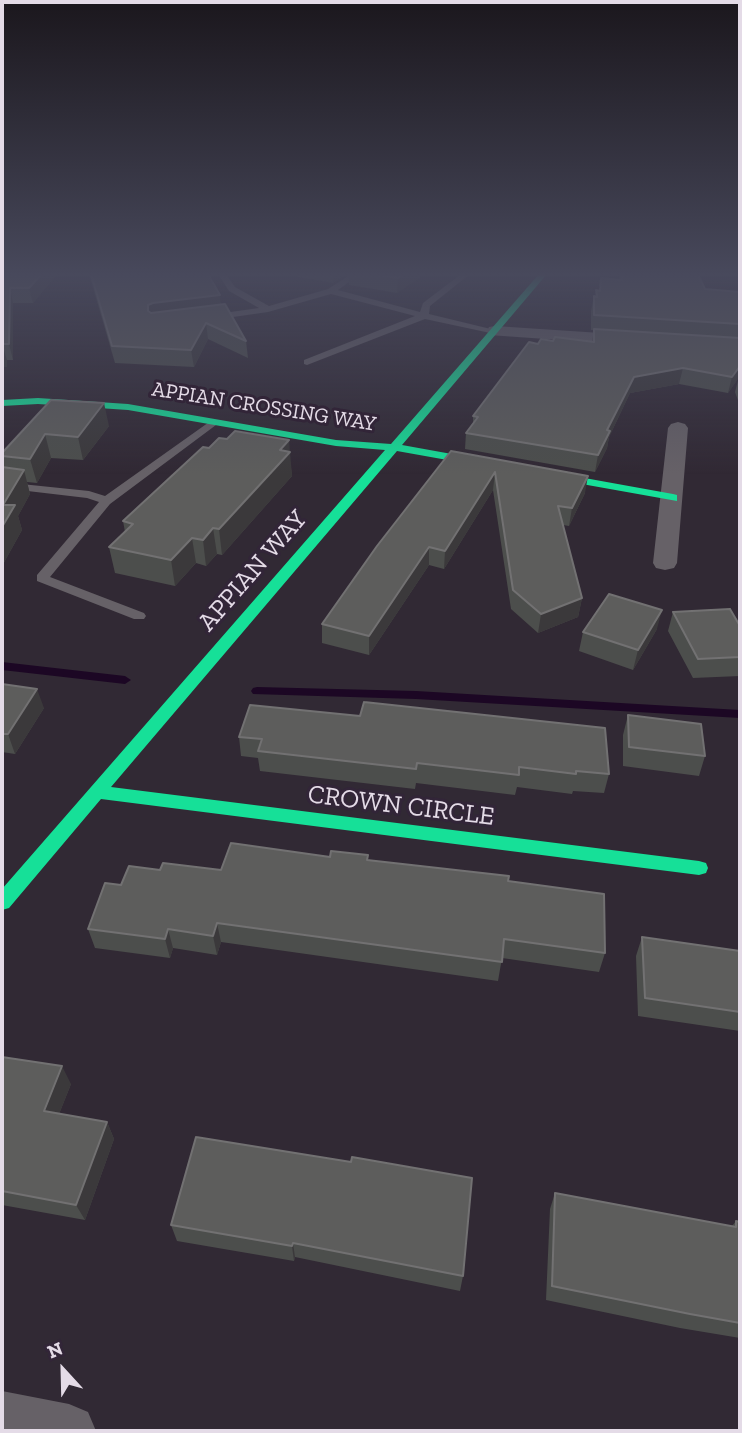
<!DOCTYPE html>
<html>
<head>
<meta charset="utf-8">
<style>
	body { margin:0 }
	#map { position:relative; width:742px; height:1433px; overflow:hidden; background:#312934; font-family:"Zilla Slab",serif }
	canvas { display:block }
	.frame { position:absolute; inset:0; border:4px solid #e4dbe7; pointer-events:none }
	.north { position:absolute; left:28px; top:1335px; width:70px; height:70px; -webkit-text-stroke:5px #322538; paint-order:stroke; rotate:338deg; font-size:19px; font-weight:700; line-height:28px; text-align:center; color:#e4dbe7 }
	.north::after { content:''; display:block; margin:auto; width:24px; height:32px; background:#e4dbe7; clip-path:polygon(50% 0,100% 100%,50% 72%,0 100%) }
</style>
</head>
<body>
<div id="map">
<canvas width="742" height="1433"></canvas>
<div class="frame"></div>
<div class="north">N</div>
</div>
<script>
const context = document.querySelector('canvas').getContext('2d');
context.lineJoin = 'round';
const poly = rows => new Path2D(rows.map(r => 'M' + r).join(''));
function fillPath(path, color) { context.fillStyle = color; context.fill(path, 'evenodd'); }
function trace(path, color, width, dash) { context.strokeStyle = color; context.lineWidth = width; context.lineCap = dash ? 'butt' : 'round'; context.setLineDash(dash || []); context.stroke(path); }
function label(font, color, halo, rows, align = 'center') {
  context.font = font + ' "Zilla Slab",serif'; context.lineWidth = 6; context.setLineDash([]); context.textBaseline = 'middle'; context.strokeStyle = halo; context.fillStyle = color; for (const [text, x, y, turn = 0] of rows) {
    context.save(); context.translate(x, y); context.rotate((+turn || 0) * Math.PI / 180); context.textAlign = isNaN(turn) ? turn : align; if (halo) context.strokeText(text, 0, 0); context.fillText(text, 0, 0); context.restore();
  }
}
fillPath(poly([
	[2,662,125,676,131,680,125,684,2,670,2,662],
	[257,687,416,691,740,710,740,718,416,699,253,694,251,691,253,688,257,687]
]), '#1c0724');
fillPath(poly([
	[218,274,226,274,235,287,269,306,328,289,351,274,360,274,338,290,420,312,423,303,461,274,470,274,430,306,429,314,499,331,495,334,425,319,307,365,304,364,304,360,415,316,331,294,268,312,212,320,209,319,209,315,259,308,229,291,218,274],
	[212,420,217,423,216,425,110,504,50,577,144,613,146,616,144,619,134,619,37,581,37,575,99,502,87,498,2,488,2,482,89,491,105,496,212,420]
]), '#666167');
fillPath(poly([
	[495,326,631,335,640,340,631,345,489,335,487,331,489,327,495,326],
	[678,422,685,424,688,428,677,563,674,568,665,570,656,568,653,563,668,428,671,424,678,422],
	[2,1391,69,1404,88,1412,96,1431,2,1431,2,1391]
]), '#666167');
fillPath(poly([
	[539,274,547,274,402,445,673,494,677,495,677,501,397,451,111,787,699,861,706,863,708,868,706,873,699,875,101,799,9,908,2,910,2,889,385,450,336,446,128,410,38,404,2,406,2,400,38,398,128,404,336,440,391,444,539,274]
]), '#16e098');
fillPath(poly([
	[2,274,57,274,33,303,13,303,13,360,7,360,7,367,2,367],
	[89,274,208,274,221,304,246,341,248,358,208,339,194,367,115,363],
	[280,274,347,274,333,283],
	[349,274,425,274,397,293,349,285],
	[620,274,698,274,705,289,740,292,740,406,735,392,739,377,728,393,679,384,630,393,609,437,607,448,595,472,465,449,466,433,473,424,473,416,538,344,553,341,592,342,594,330,591,330,591,311,594,296,596,297,596,290,599,290,619,279],
	[51,400,109,426,83,460,51,458,37,483,27,482,30,494,18,516,22,530,2,566,2,453],
	[209,448,289,452,292,476,222,555,217,554,206,566,196,563,175,586,115,573,109,547,125,532,123,521],
	[451,451,585,493,569,526,563,525,582,598,578,617,538,633,511,609,493,490,444,569,429,565,369,655,322,643,322,624],
	[740,467,740,512,738,512,739,471],
	[673,612,739,623,740,619,740,676,693,678,668,631],
	[657,629,633,670,579,651,583,632],
	[2,684,44,708,15,754,2,752],
	[628,715,705,756,699,776,623,766,623,735],
	[239,737,609,774,604,793,573,791,572,794,517,787,515,795,416,783,415,789,260,771,258,758,241,756],
	[330,857,368,860,508,881,605,953,599,972,502,958,498,981,221,942,217,955,173,948,170,958,95,948,88,929,121,885,160,870,221,870],
	[642,937,740,951,740,1031,638,1016,636,956],
	[2,1057,71,1084,59,1114,107,1122,114,1139,85,1220,2,1205],
	[351,1162,463,1276,460,1291,295,1257,294,1261,177,1241,171,1225],
	[555,1193,732,1226,736,1221,740,1222,740,1338,680,1328,546,1300,550,1209]
]), '#4c4e4c');
fillPath(poly([
	[42,274,57,274,33,303,29,288],
	[333,274,347,274,333,283],
	[404,274,425,274,397,293,398,278],
	[10,288,13,303,13,360,9,344],
	[220,295,221,310,151,321,148,311,148,305,153,303],
	[206,323,208,339,194,367,191,350],
	[2,344,7,360,7,367,2,367],
	[740,366,740,376,728,393,732,377],
	[683,368,679,384,630,393,609,437,607,448,595,472,598,455,607,430,634,377],
	[104,403,109,426,83,460,78,437],
	[45,434,51,458,37,483,30,459],
	[289,440,292,476,222,555,219,529],
	[24,470,30,494,18,516,22,530,2,566,3,505],
	[495,472,493,490,444,569,445,551],
	[588,476,585,493,569,526,572,508],
	[213,528,217,554,206,566,203,540],
	[192,538,196,563,175,586,171,560],
	[429,547,429,565,369,655,369,636],
	[582,598,578,617,538,633,541,614],
	[662,610,657,629,633,670,638,650],
	[37,689,44,708,15,754,8,734],
	[217,923,221,942,217,955,213,936],
	[168,929,173,948,170,958,165,939],
	[62,1066,71,1084,53,1129,44,1111],
	[107,1122,114,1139,85,1220,76,1205],
	[293,1243,295,1257,294,1261,292,1246]
]), '#3b393b');
const building = poly([
	[2,274,42,274,29,288,10,288,9,344,2,344,2,351,2,274],
	[91,274,208,274,220,295,153,303,148,305,148,311,151,313,225,304,246,341,206,323,191,350,112,346,91,274],
	[373,274,404,274,398,278,373,274],
	[621,274,698,274,705,289,740,292,740,324,594,315,594,296,597,297,596,290,600,291,601,278,622,280,621,274],
	[594,329,740,338,740,366,732,377,683,368,634,377,607,430,610,431,598,455,466,433,478,417,473,416,529,342,538,344,541,339,553,341,555,337,594,342,594,329],
	[51,400,104,403,78,437,45,434,30,459,2,456,2,453,51,400],
	[235,431,289,440,280,450,290,452,219,529,213,528,203,540,192,538,171,560,109,547,133,524,123,521,203,447,209,448,219,438,227,439,235,431],
	[451,451,588,476,572,508,558,506,582,598,541,614,513,590,495,472,445,551,429,547,369,636,322,624,377,546,451,451],
	[2,467,24,470,3,505,15,505,2,527,2,467],
	[609,594,662,610,638,650,583,632,609,594],
	[730,609,740,626,740,657,698,659,673,612,730,609],
	[2,684,37,689,8,734,2,734,2,684],
	[364,702,605,728,609,774,576,771,576,774,519,767,519,775,417,763,416,769,258,751,262,739,239,737,250,705,360,716,364,702],
	[628,715,701,724,705,756,629,747,628,715],
	[231,843,330,857,331,851,368,855,367,860,509,876,508,881,604,894,605,953,504,939,502,962,217,923,213,936,168,929,165,939,88,929,105,883,121,885,129,866,160,870,163,863,221,870,231,843],
	[642,937,740,951,740,1012,645,998,642,937],
	[2,1057,62,1066,44,1111,107,1122,76,1205,2,1191,2,1057],
	[196,1137,351,1162,352,1157,472,1178,463,1276,293,1243,292,1246,171,1225,196,1137],
	[555,1193,736,1227,736,1221,740,1222,740,1323,690,1314,552,1286,555,1193]
]);
fillPath(building, '#5d5d5c');
trace(building, '#727172', 2);
const sky = context.createLinearGradient(0, 0, 0, 474);
sky.addColorStop(0, '#1b171d');
sky.addColorStop(0.58, '#48495c');
sky.addColorStop(1, '#48495c00');
context.fillStyle = sky;
context.fillRect(0, 0, 742, 474);
label('21px', '#e4dbe7', '#322538', [
	["APPIAN CROSSING WAY",264,407,9]
]);
label('26px', '#e4dbe7', '#322538', [
	["APPIAN WAY",253,571,-49],
	["CROWN CIRCLE",401,806,7]
]);
</script>
</body>
</html>
